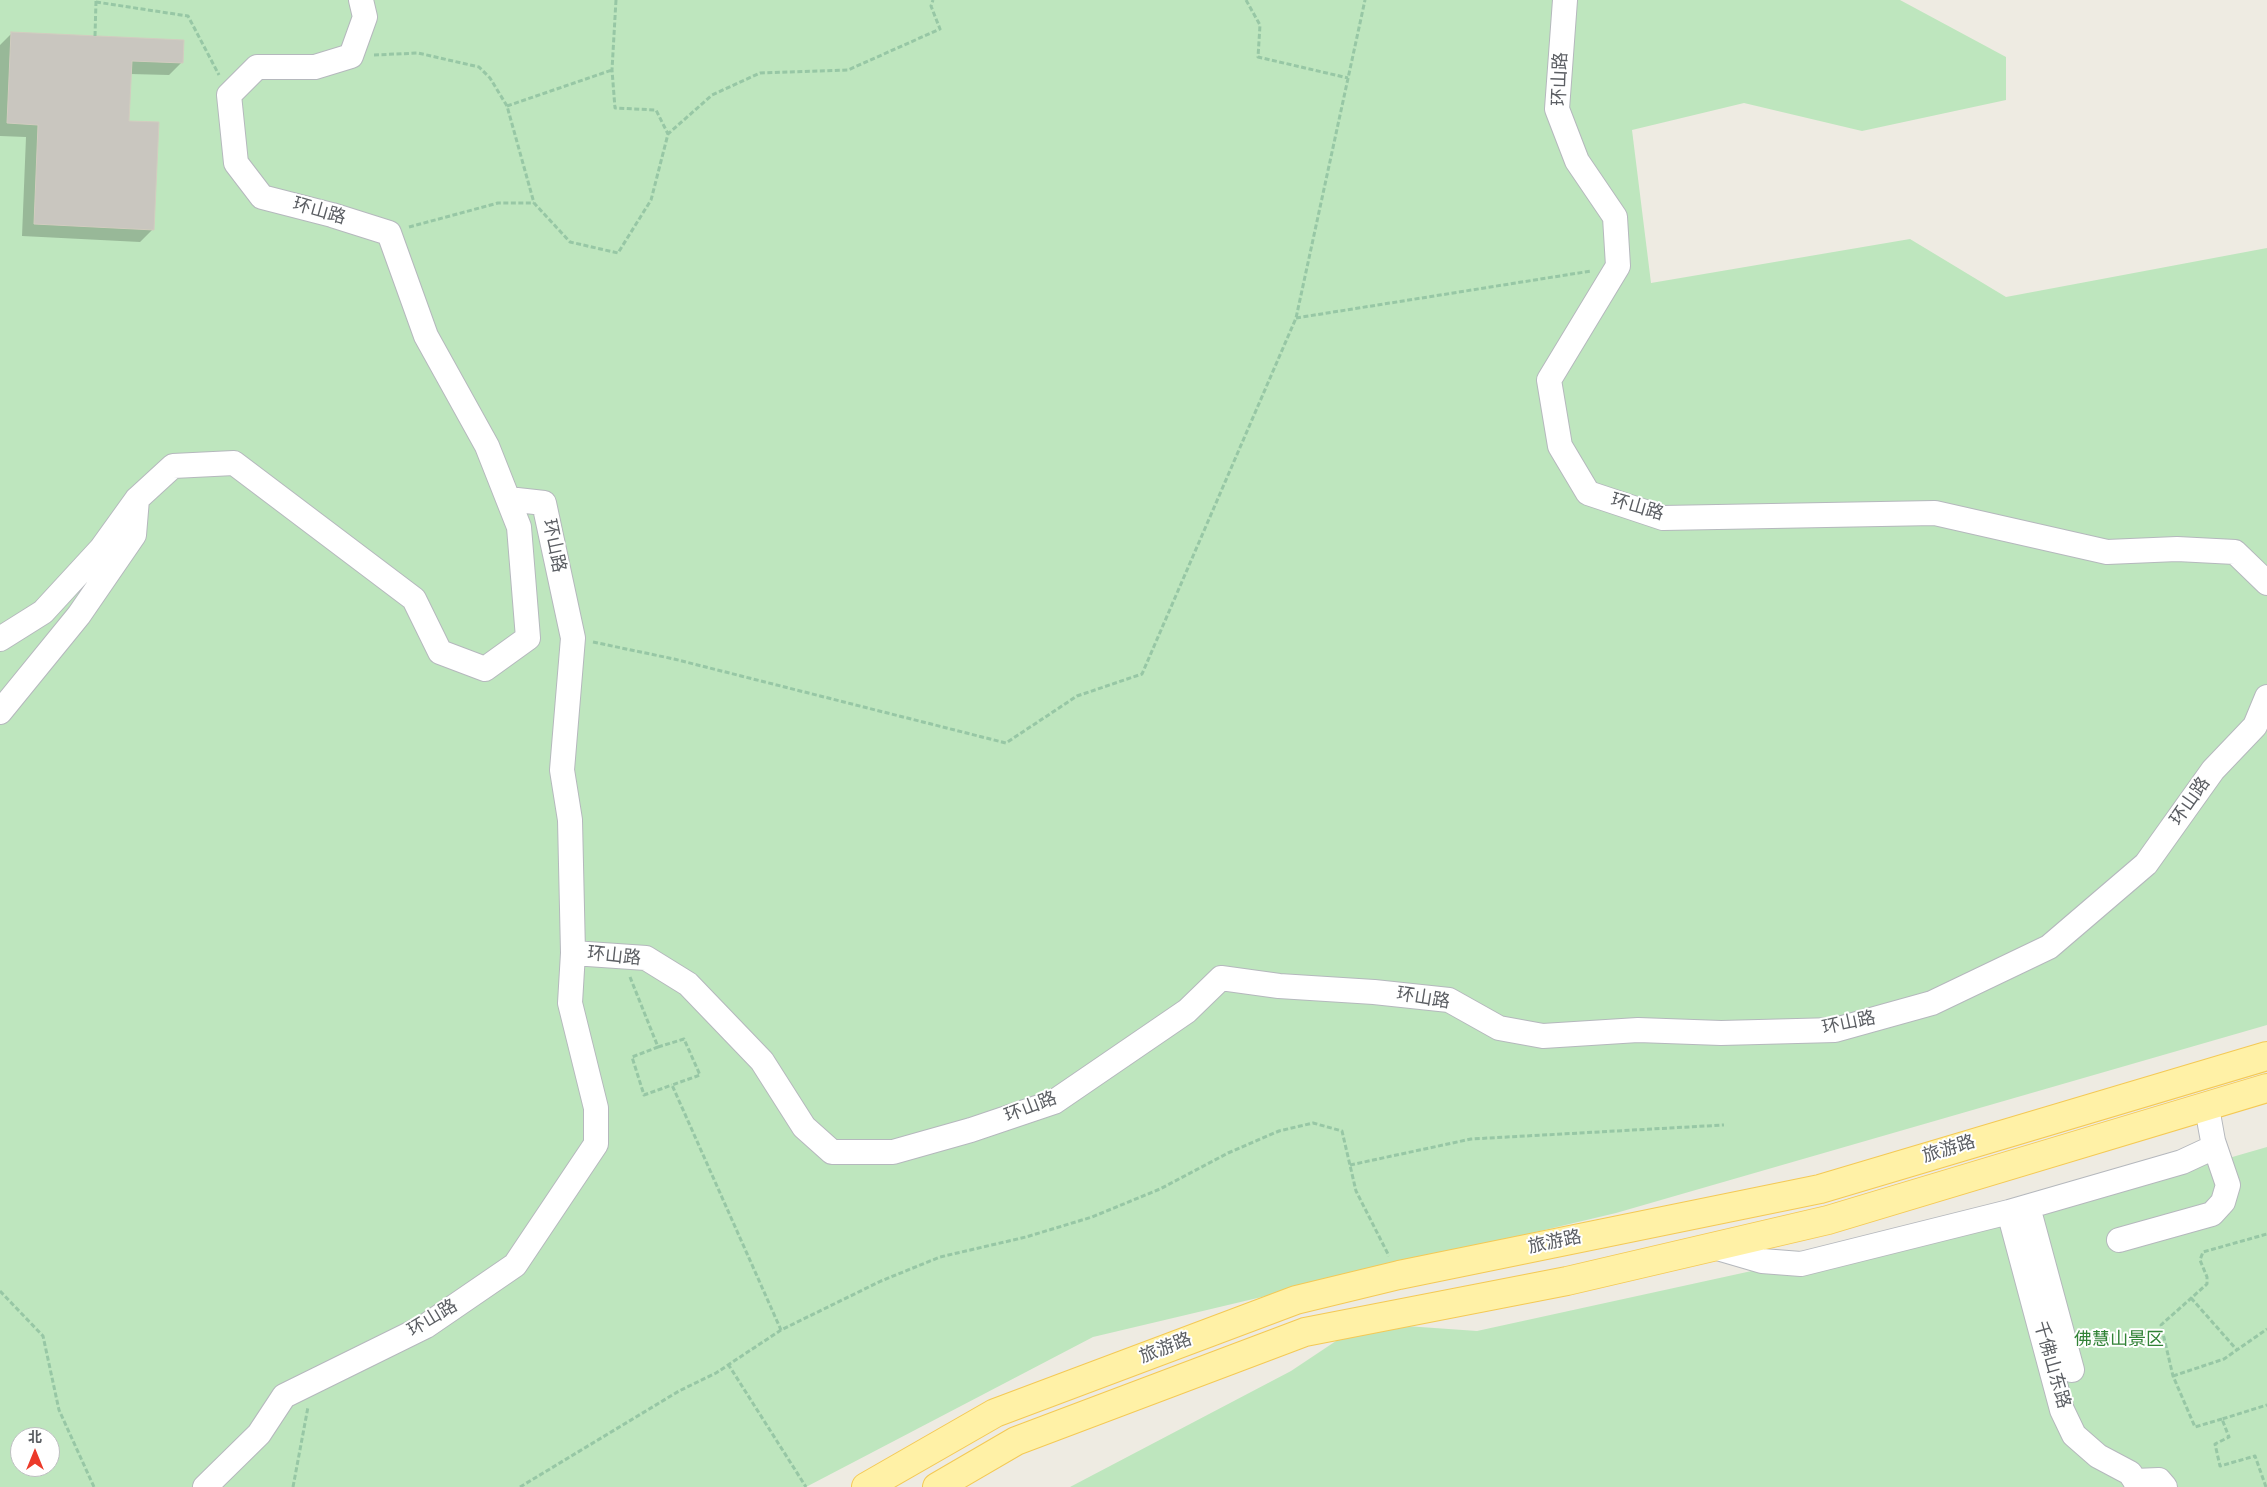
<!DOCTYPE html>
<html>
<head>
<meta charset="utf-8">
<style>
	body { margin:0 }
	#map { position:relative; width:2267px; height:1487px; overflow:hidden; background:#eeebe2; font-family:"Nunito Sans","Noto Sans SC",sans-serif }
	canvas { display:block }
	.north { position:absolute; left:10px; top:1427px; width:50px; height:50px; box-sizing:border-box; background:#fff; border:1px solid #bdbfc1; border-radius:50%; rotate:0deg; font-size:14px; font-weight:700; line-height:20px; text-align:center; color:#5b5e63 }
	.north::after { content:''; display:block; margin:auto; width:18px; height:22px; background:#ec3a2a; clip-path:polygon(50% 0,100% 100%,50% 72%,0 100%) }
</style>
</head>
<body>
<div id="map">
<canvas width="2267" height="1487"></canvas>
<div class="north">北</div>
</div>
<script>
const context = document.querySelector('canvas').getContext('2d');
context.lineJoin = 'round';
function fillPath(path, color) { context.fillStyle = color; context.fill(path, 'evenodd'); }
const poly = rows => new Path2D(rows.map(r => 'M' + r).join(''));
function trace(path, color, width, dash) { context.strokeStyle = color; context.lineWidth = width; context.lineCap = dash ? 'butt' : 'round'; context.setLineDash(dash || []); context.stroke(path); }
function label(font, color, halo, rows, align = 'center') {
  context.font = font + ' "Nunito Sans","Noto Sans SC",sans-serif'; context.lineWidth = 4; context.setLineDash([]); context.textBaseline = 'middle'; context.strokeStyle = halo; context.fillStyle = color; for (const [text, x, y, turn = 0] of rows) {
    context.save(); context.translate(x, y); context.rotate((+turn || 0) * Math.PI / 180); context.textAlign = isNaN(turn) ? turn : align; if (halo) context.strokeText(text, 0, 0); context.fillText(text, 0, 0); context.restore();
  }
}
fillPath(poly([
	[0,0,1900,0,2006,57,2006,100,1862,131,1744,103,1632,130,1651,283,1910,239,2006,297,2267,248,2267,1025,1616,1213,1093,1337,806,1487,0,1487],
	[20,1437,50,1437,50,1467,20,1467],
	[2267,1147,2267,1487,1070,1487,1291,1371,1363,1323,1477,1331,2104,1194]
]), '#bee6be');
fillPath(poly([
	[12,33,182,62,169,75,130,74,127,122,153,229,140,242,22,236,26,137,0,136,0,45]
]), '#0003');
const building = poly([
	[11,32,184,40,183,63,132,61,129,121,159,122,154,230,34,224,38,125,7,123,11,32]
]);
fillPath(building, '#c9c6bf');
trace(building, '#d2cdc0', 1);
const minor = poly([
	[1565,0,1557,109,1577,161,1615,217,1618,266,1549,380,1560,446,1588,493,1663,518,1935,513,2107,552,2177,549,2235,552,2267,583],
	[0,639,43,612,101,549,137,499,173,466,234,463,414,599,440,652,485,669,528,638,519,527,487,446,426,336,389,233,332,215,262,197,236,163,229,95,257,67,315,67,351,56,365,17,361,0],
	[0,712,79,615,134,535,137,499],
	[573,953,646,958,688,984,762,1061,804,1127,832,1152,893,1152,971,1130,1054,1102,1187,1011,1221,978,1279,986,1374,992,1449,1000,1499,1028,1543,1036,1638,1030,1721,1033,1835,1030,1932,1003,2049,947,2146,864,2213,770,2255,726,2267,697],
	[2028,1207,2072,1370],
	[2009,1212,2062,1410,2074,1435,2098,1456,2130,1473,2139,1487],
	[2119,1240,2212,1214,2223,1202,2228,1185,2213,1141],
	[1714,1247,1762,1261,1801,1264,2009,1212,2182,1162,2210,1149,2213,1141,2207,1108],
	[2135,1481,2159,1480,2165,1487],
	[205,1487,259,1434,284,1396,426,1326,515,1265,596,1144,596,1108,570,1003,573,953,570,820,562,770,573,638,544,503,508,499]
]);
const major = poly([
	[866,1487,995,1413,1296,1300,1399,1275,1820,1189,2267,1056],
	[937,1487,1016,1441,1305,1332,1567,1281,1828,1220,2267,1088]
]);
trace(minor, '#b5b8bd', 26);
trace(major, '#f4c955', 30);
trace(poly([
	[616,0,612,70,615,108,656,110,668,134],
	[1246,0,1260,25,1258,57,1348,78],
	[96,2,188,16,219,75],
	[95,36,96,1],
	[374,55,418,53,479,67,490,78,507,106,534,203,570,242,618,253,651,200,668,134,712,95,760,73,848,70,940,29,931,6,933,0],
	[507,106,612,70],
	[409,227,498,203,534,203],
	[1296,318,1591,271],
	[593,642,674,659,1006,743,1077,696,1142,674,1296,318,1365,0],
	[630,977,658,1047,632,1057,644,1095,672,1085],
	[658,1047,684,1039,700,1075,672,1085,781,1330],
	[1350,1165,1471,1139,1724,1125],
	[0,1291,43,1336,59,1410,94,1487],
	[2191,1298,2237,1350],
	[728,1364,806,1487],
	[2173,1376,2224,1359,2267,1329],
	[2222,1419,2195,1427,2173,1376,2161,1325,2207,1284,2207,1277,2200,1260,2203,1252,2267,1234],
	[293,1487,308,1407],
	[520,1487,679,1391,716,1373,781,1330,881,1281,940,1257,1026,1237,1092,1217,1160,1189,1228,1153,1279,1131,1313,1123,1342,1131,1356,1191,1389,1256],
	[2266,1487,2255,1456,2220,1466,2215,1444,2229,1437,2222,1419,2267,1405]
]), '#97c7a5', 3, [5, 2.5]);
trace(minor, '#fff', 24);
trace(major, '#fff1a6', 28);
label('18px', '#5b5e63', '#fff', [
	["环山路",1561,79,-88],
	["环山路",319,212,16],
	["环山路",1637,508,16],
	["环山路",553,546,78],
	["环山路",2191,802,-55],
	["环山路",614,957,6],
	["环山路",1423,999,9],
	["环山路",1849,1024,-12],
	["环山路",1031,1108,-21],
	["旅游路",1949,1150,-17],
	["旅游路",1555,1243,-12],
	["环山路",433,1319,-31],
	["旅游路",1166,1349,-21],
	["千佛山东路",2051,1365,74]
]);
label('18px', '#328337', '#fff', [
	["佛慧山景区",2119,1341]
]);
</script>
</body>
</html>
